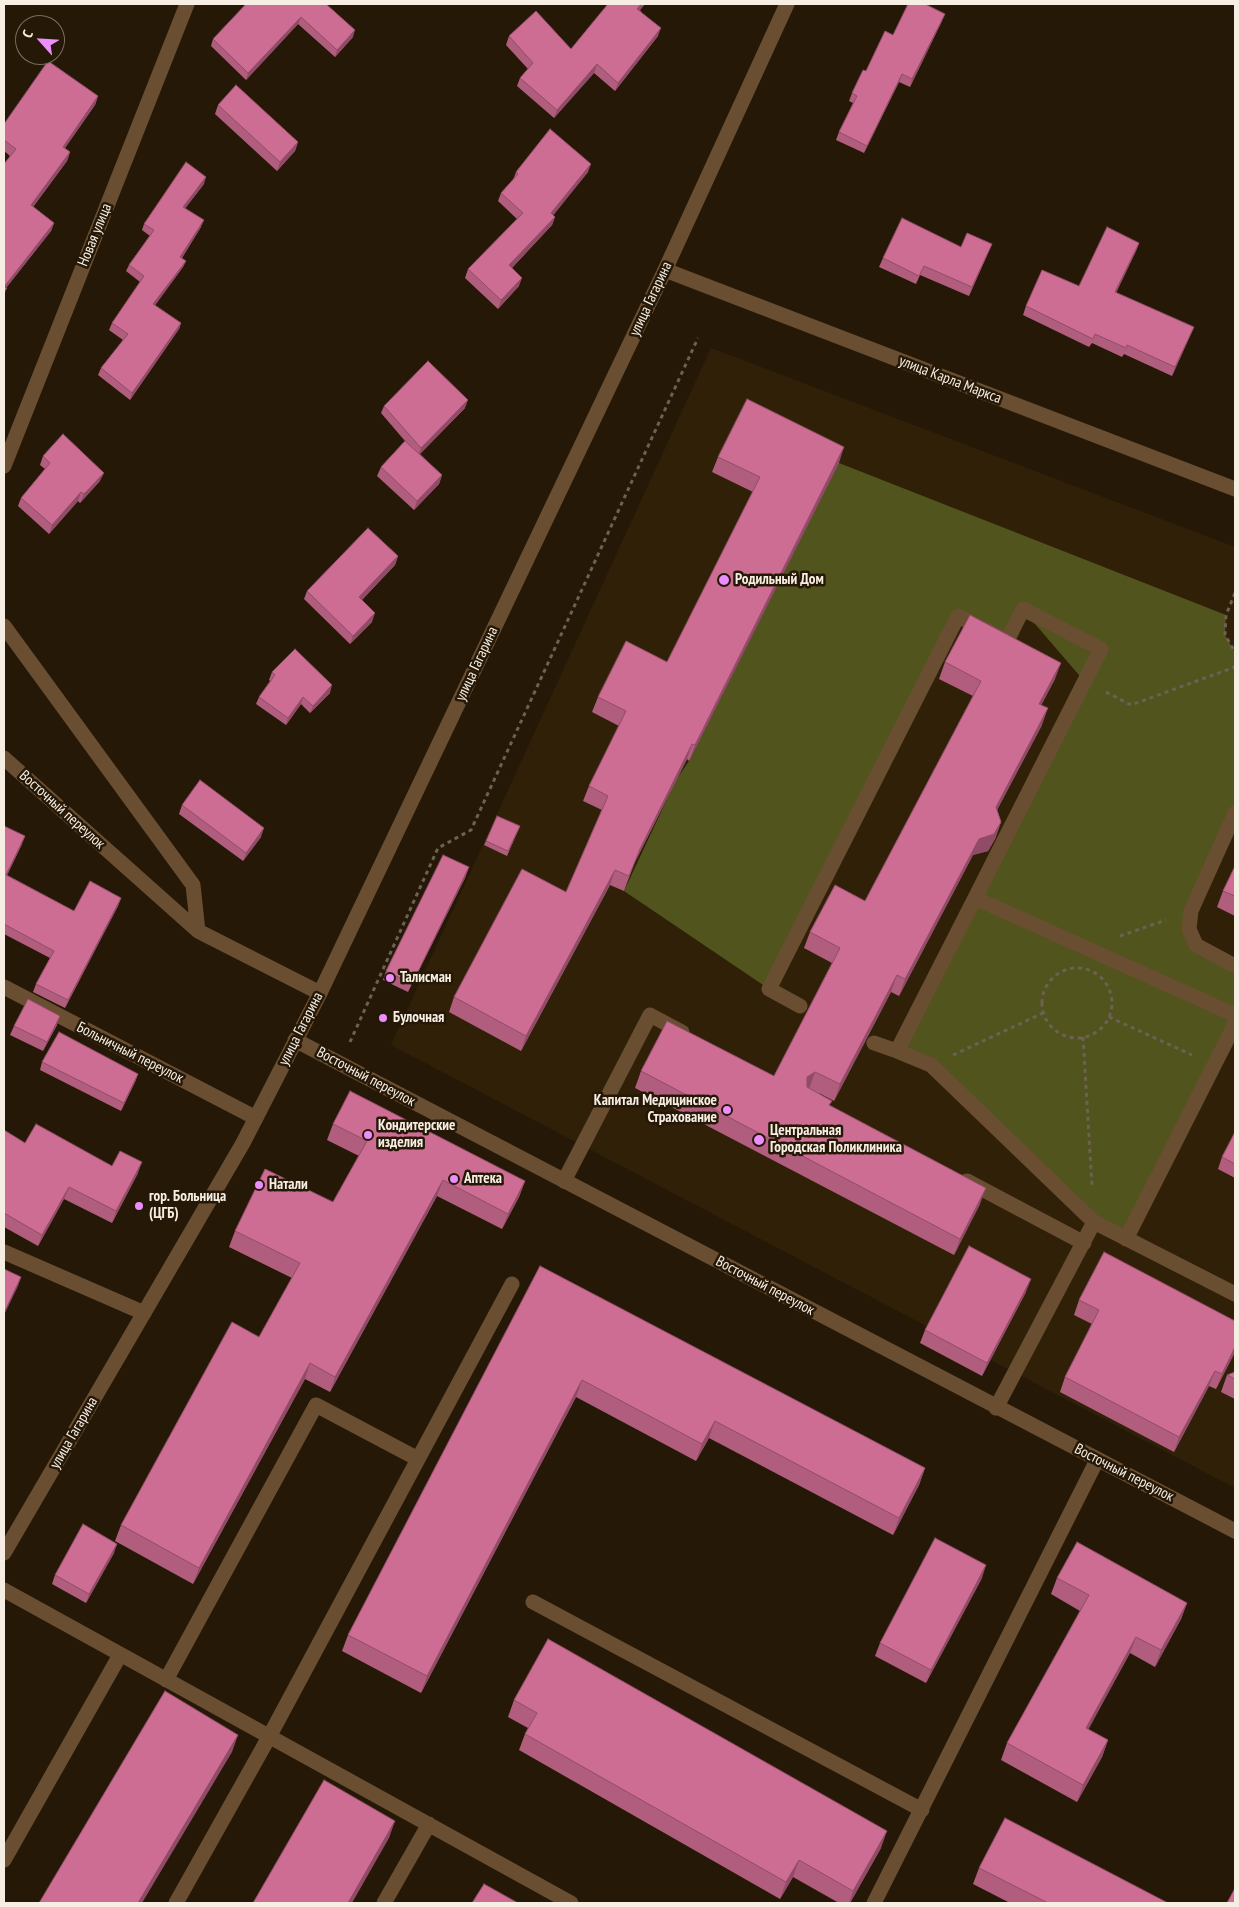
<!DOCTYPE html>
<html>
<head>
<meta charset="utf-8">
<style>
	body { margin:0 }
	#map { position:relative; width:1239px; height:1907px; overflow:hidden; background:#251807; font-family:"PT Sans Narrow",sans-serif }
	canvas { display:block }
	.frame { position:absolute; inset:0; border:5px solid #f7eee3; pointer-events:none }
	.north { position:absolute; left:15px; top:15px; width:50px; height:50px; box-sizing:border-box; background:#251807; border:1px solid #796e5f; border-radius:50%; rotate:296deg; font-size:14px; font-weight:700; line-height:20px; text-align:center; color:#f7eee3 }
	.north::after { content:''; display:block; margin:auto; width:18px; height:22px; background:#eb8dfc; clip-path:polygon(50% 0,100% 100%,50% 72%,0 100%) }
</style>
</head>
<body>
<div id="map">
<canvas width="1239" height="1907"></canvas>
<div class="frame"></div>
<div class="north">С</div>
</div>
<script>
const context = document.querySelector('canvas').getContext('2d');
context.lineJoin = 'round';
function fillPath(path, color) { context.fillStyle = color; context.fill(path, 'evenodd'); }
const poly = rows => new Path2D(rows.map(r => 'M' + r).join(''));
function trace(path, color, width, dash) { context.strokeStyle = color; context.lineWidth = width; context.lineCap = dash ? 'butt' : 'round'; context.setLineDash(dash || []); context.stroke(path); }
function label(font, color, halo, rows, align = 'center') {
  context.font = font + ' "PT Sans Narrow",sans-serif'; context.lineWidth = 5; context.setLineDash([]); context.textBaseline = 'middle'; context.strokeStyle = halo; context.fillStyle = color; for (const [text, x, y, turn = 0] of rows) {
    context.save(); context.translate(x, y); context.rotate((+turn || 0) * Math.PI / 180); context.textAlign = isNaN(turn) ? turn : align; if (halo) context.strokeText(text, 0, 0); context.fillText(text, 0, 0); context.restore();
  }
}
fillPath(poly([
	[711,348,1235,547,1235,1488,391,1045]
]), '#302008');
fillPath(poly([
	[839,463,1226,615,1225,635,1235,652,1235,813,1191,911,1196,945,1235,966,1235,1024,1126,1239,1094,1222,931,1065,897,1051,1085,682,1023,610,1007,641,958,616,769,989,624,891,676,780,689,761]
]), '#51541d');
trace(poly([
	[1235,593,1226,615,1225,635,1235,652],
	[1106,692,1131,705,1235,667],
	[1120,936,1166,920],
	'1042 1003a35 35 0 1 1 70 0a35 35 0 1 1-70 0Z',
	[1109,1017,1192,1055],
	[1083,1037,1092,1186],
	[350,1042,438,848,471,830,698,338],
	[953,1055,1043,1013]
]), '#6d6153', 3, [4, 4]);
trace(poly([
	[1235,813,1191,911,1189,929,1196,945,1235,966],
	[800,1006,769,989,958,616,1007,641,1023,609,1101,649,975,898],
	[874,1043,897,1051],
	[564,1181,650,1015,682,1032],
	[967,1181,1084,1243],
	[1094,1222,931,1065,897,1051,975,898,1235,1015],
	[1126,1239,1235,1024],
	[4,1252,144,1313],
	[996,1408,1094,1222,1235,1294],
	[4,1590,571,1903],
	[533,1602,922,1810],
	[166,1680,316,1405,418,1459],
	[4,1860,120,1655],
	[176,1903,269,1737,512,1284],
	[384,1903,429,1824],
	[874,1903,1097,1460]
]), '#6a4e31', 15);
trace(poly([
	[665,270,1235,489],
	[4,466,187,4],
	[4,626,193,885,198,931],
	[4,758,198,931,320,993],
	[4,987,256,1118]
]), '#6a4e31', 15);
trace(poly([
	[295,1040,1235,1531],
	[4,1553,243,1143,320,993,665,270,787,4]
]), '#6a4e31', 15);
fillPath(poly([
	[326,4,353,37,335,57,298,24,246,80,211,46,213,39],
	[608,4,645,4,640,10,658,36,615,91,594,73,554,118,517,86,520,78,528,69,506,45,509,36,571,49],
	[942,21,910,87,899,82,864,153,836,140,839,132,853,103,849,101,852,93,866,71,893,35],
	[98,96,95,105,65,148,70,152,67,161,33,207,54,223,51,231,6,288,4,296,4,164,10,156,4,151,4,124],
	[218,105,298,142,295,151,277,171,215,114],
	[516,172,588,172,553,215,555,217,552,225,512,268,519,286,498,309,465,278,468,269,517,219,498,201,501,193,513,180],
	[204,184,185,208,201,227,182,258,186,261,183,267,155,305,181,323,179,329,130,400,98,375,101,368,123,340,109,330,112,323,140,282,126,271,129,265,150,236,142,230,144,224],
	[1139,243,1136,251,1116,293,1190,336,1172,376,1124,354,1122,357,1092,343,1089,347,1023,315,1026,306,1079,286],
	[992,244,969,296,920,275,916,284,879,267,883,258,961,247],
	[384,406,465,408,420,454,442,475,439,484,414,510,377,476,381,467,405,441,381,413],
	[43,456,100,481,80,503,78,501,49,534,18,506,21,498,45,469,40,465],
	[718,457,839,463,689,761,687,759,634,864,624,891,610,885,521,1051,449,1012,454,997,566,892,602,810,583,801,589,786,619,726,592,712,598,697,667,662,753,492,712,472],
	[398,556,395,565,362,600,372,622,350,644,304,599,307,591],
	[945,662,1055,679,1041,705,1042,725,997,810,1001,822,995,839,988,851,973,855,899,996,891,992,834,1101,819,1093,830,1106,980,1204,954,1255,635,1088,641,1071,774,1076,832,963,804,948,810,932,865,901,973,696,939,679],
	[272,672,330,693,310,713,301,704,286,725,256,704,259,697,270,681,269,680],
	[182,805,261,837,243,861,179,814],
	[4,826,22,844,7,875,74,911,121,898,118,906,65,1008,33,992,36,984,50,958,4,934],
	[520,826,507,856,484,845,486,841],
	[1235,866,1235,916,1217,907,1223,891],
	[466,876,408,992,383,980,386,971],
	[57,1025,43,1051,10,1035,14,1026],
	[42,1062,138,1074,135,1082,121,1111,40,1070],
	[333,1124,525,1181,519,1197,502,1229,437,1196,330,1392,305,1379,193,1584,115,1541,121,1525,259,1337,292,1278,229,1247,235,1231,333,1202,359,1156,327,1140],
	[4,1130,25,1143,138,1173,112,1223,64,1199,38,1246,4,1227],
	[1235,1132,1235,1178,1218,1169,1222,1157],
	[540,1266,925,1468,919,1485,893,1535,709,1438,696,1461,576,1397,421,1693,342,1651,348,1635],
	[1026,1292,982,1376,920,1343,925,1330],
	[1079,1300,1235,1352,1216,1389,1209,1386,1174,1452,1060,1392,1065,1377,1092,1324,1074,1315],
	[1235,1372,1235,1399,1221,1392,1227,1375],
	[114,1553,86,1603,52,1584,55,1575],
	[982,1578,926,1683,875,1656,880,1643],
	[1057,1578,1187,1603,1181,1619,1155,1667,1130,1653,1088,1729,1108,1740,1102,1757,1077,1802,1001,1760,1007,1743,1080,1611,1051,1594],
	[514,1700,881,1848,850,1903,839,1903,793,1877,780,1899,519,1750,525,1734,528,1728,508,1717],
	[979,1868,1168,1903,1010,1903,973,1884]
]), '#b15e7e');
fillPath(poly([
	[641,4,645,4,634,17,637,9],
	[945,14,942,21,910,87,912,79],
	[301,17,298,24,246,80,248,73],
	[661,28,658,36,615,91,618,83],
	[355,30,353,37,335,57,337,50],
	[597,64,594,73,554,118,557,110],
	[902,74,899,82,864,153,867,146],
	[98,96,95,105,60,155,63,147],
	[298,142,295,151,277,171,280,162],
	[70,152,67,161,28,214,31,205],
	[591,164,588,172,548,222,551,213],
	[206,177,204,184,181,214,183,207],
	[555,217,552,225,506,274,509,265],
	[204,220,201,227,178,263,180,257],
	[54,223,51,231,6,288,4,296,4,287],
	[1139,243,1136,251,1112,301,1115,292],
	[992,244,988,253,969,296,972,287],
	[186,261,183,267,151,311,153,304],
	[522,278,519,286,498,309,501,300],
	[181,323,179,329,130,400,132,393],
	[1194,327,1190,336,1172,376,1175,367],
	[468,400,465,408,418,456,421,448],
	[844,447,839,463,689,761,695,745],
	[104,473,100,481,80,503,84,494],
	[442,475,439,484,414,510,417,501],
	[81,492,78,501,49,534,52,525],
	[398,556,395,565,356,606,359,597],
	[375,613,372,622,350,644,353,636],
	[1061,663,1055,679,1033,721,1039,704],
	[332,685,330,693,310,713,313,706],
	[303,697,301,704,286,725,288,718],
	[1048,708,1042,725,990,823,996,807],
	[692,744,687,759,634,864,624,891,640,849],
	[1001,822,995,839,988,851,973,855,899,996,905,979,979,839],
	[264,828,261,837,243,861,246,853],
	[25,836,22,844,4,882,6,875],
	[469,867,466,876,408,992,412,984],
	[615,870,610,885,521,1051,526,1036],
	[121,898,118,906,65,1008,68,1000],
	[897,975,891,992,834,1101,840,1084],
	[60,1016,57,1025,43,1051,47,1042],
	[815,1072,809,1089,801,1093,807,1077],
	[138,1074,135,1082,121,1111,124,1103],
	[142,1162,138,1173,112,1223,116,1211],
	[443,1180,437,1196,330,1392,335,1377],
	[525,1181,519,1197,502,1229,508,1214],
	[69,1187,64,1199,38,1246,42,1235],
	[986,1188,980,1204,954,1255,960,1239],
	[21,1277,18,1286,4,1315,4,1313],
	[1031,1279,1026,1292,982,1376,987,1363],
	[1235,1347,1235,1352,1216,1389,1222,1374],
	[310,1363,305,1379,193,1584,199,1568],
	[1215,1371,1209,1386,1174,1452,1179,1437],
	[582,1380,576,1397,421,1693,427,1676],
	[715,1421,709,1438,696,1461,702,1444],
	[925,1468,919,1485,893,1535,899,1518],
	[117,1544,114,1553,86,1603,89,1594],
	[986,1565,982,1578,926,1683,931,1670],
	[1187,1603,1181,1619,1155,1667,1161,1650],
	[1136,1637,1130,1653,1080,1745,1086,1728],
	[238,1735,232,1752,142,1903,138,1903],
	[1108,1740,1102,1757,1077,1802,1083,1785],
	[395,1821,389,1838,352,1903,348,1903],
	[887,1831,881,1848,850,1903,849,1903,853,1891],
	[799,1860,793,1877,780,1899,786,1882]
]), '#904c67');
const building = poly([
	[246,4,326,4,355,30,337,50,301,17,248,73,213,39,246,4],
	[608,4,641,4,637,9,661,28,618,83,597,64,557,110,520,78,533,63,509,36,536,11,571,49,608,4],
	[908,4,925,4,945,14,912,79,902,74,867,146,839,132,857,96,852,93,863,70,866,71,885,31,893,35,908,4],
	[48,61,98,96,63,147,70,152,31,205,54,223,4,287,7,288,4,292,4,164,16,149,4,140,4,124,48,61],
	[236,85,298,142,280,162,218,105,236,85],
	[550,129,591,164,551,213,555,217,509,265,522,278,501,300,468,269,523,213,501,193,518,174,516,172,550,129],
	[186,162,206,177,183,207,204,220,180,257,186,261,153,304,181,323,132,393,101,368,128,334,112,323,144,276,129,265,154,230,144,224,186,162],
	[902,218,961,247,967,233,992,244,972,287,924,266,919,276,883,258,902,218],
	[1107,227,1139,243,1115,292,1194,327,1175,367,1127,345,1126,348,1095,334,1093,339,1026,306,1042,270,1079,286,1107,227],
	[428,361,468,400,421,448,384,406,428,361],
	[747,399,844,447,695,745,692,744,640,849,629,876,615,870,526,1036,454,997,522,869,566,892,608,796,589,786,626,711,598,697,626,641,667,662,760,477,718,457,747,399],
	[63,434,104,473,84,494,81,492,52,525,21,498,50,463,43,456,63,434],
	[405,441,442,475,417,501,381,467,405,441],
	[368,528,398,556,359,597,375,613,353,636,307,591,368,528],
	[970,615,1061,663,1039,704,1048,708,996,807,1001,822,994,834,979,839,905,979,897,975,840,1084,815,1072,807,1077,807,1087,832,1101,829,1105,986,1188,960,1239,641,1071,667,1021,774,1076,840,948,810,932,835,885,865,901,981,681,945,662,970,615],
	[295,649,332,685,313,706,303,697,288,718,259,697,275,675,272,672,295,649],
	[200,780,264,828,246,853,182,805,200,780],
	[497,816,520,826,508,851,486,841,497,816],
	[4,826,25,836,6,875,74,911,90,881,121,898,68,1000,36,984,54,951,4,924,4,826],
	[443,855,469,867,412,984,386,971,443,855],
	[1235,866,1235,896,1223,891,1235,866],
	[28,999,60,1016,47,1042,14,1026,28,999],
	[59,1032,138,1074,124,1103,42,1062,59,1032],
	[350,1091,525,1181,508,1214,443,1180,335,1377,310,1363,199,1568,121,1525,232,1322,259,1337,300,1263,235,1231,265,1169,333,1202,367,1141,333,1124,350,1091],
	[36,1124,112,1166,120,1151,142,1162,116,1211,69,1187,42,1235,4,1213,4,1130,25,1143,36,1124],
	[1235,1132,1235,1164,1222,1157,1235,1132],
	[969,1246,1031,1279,987,1363,925,1330,969,1246],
	[1104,1252,1235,1321,1235,1347,1222,1374,1215,1371,1179,1437,1065,1377,1099,1310,1079,1300,1104,1252],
	[540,1266,925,1468,899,1518,715,1421,702,1444,582,1380,427,1676,348,1635,540,1266],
	[4,1269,21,1277,4,1313,4,1269],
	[1235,1372,1235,1379,1227,1375,1235,1372],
	[83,1524,117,1544,89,1594,55,1575,83,1524],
	[935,1538,986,1565,931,1670,880,1643,935,1538],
	[1077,1542,1187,1603,1161,1650,1136,1637,1086,1728,1108,1740,1083,1785,1007,1743,1089,1595,1057,1578,1077,1542],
	[548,1639,887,1831,853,1891,799,1860,786,1882,525,1734,537,1713,514,1700,548,1639],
	[165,1691,238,1735,138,1903,39,1903,165,1691],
	[324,1780,395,1821,348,1903,253,1903,324,1780],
	[1005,1818,1168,1903,1048,1903,979,1868,1005,1818],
	[484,1884,518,1903,472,1903,484,1884],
	[1235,1888,1235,1903,1227,1903,1235,1888]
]);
fillPath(building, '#ce6d93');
trace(building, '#904c67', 1);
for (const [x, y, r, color] of [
	[724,580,6,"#eb8dfc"],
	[390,978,5,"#eb8dfc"],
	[383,1018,5,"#eb8dfc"],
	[727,1110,5,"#eb8dfc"],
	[368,1135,5,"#eb8dfc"],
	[759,1140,6,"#eb8dfc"],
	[454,1179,5,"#eb8dfc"],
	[259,1185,5,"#eb8dfc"],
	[139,1206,5,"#eb8dfc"]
]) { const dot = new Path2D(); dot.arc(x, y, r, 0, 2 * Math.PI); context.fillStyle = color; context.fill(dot); trace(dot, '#251807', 2); }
label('15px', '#f7eee3', '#251807', [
	["Новая улица",95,235,-68],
	["улица Гагарина",651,299,-65],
	["улица Карла Маркса",950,380,21],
	["улица Гагарина",477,664,-65],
	["Восточный переулок",62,810,42],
	["улица Гагарина",301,1029,-63],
	["Больничный переулок",130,1053,27],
	["Восточный переулок",366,1077,28],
	["Восточный переулок",765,1286,28],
	["улица Гагарина",74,1433,-60],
	["Восточный переулок",1124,1473,27]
]);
label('bold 15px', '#f7eee3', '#251807', [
	["Родильный Дом",735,580],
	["Талисман",400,978],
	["Булочная",393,1018],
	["Капитал Медицинское",717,1101,"right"],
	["Страхование",717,1118,"right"],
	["Кондитерские",378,1126],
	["изделия",378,1143],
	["Центральная",770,1131],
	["Городская Поликлиника",770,1148],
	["Аптека",464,1179],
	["Натали",269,1185],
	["гор. Больница",149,1197],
	["(ЦГБ)",149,1214]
], 'left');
</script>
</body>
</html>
